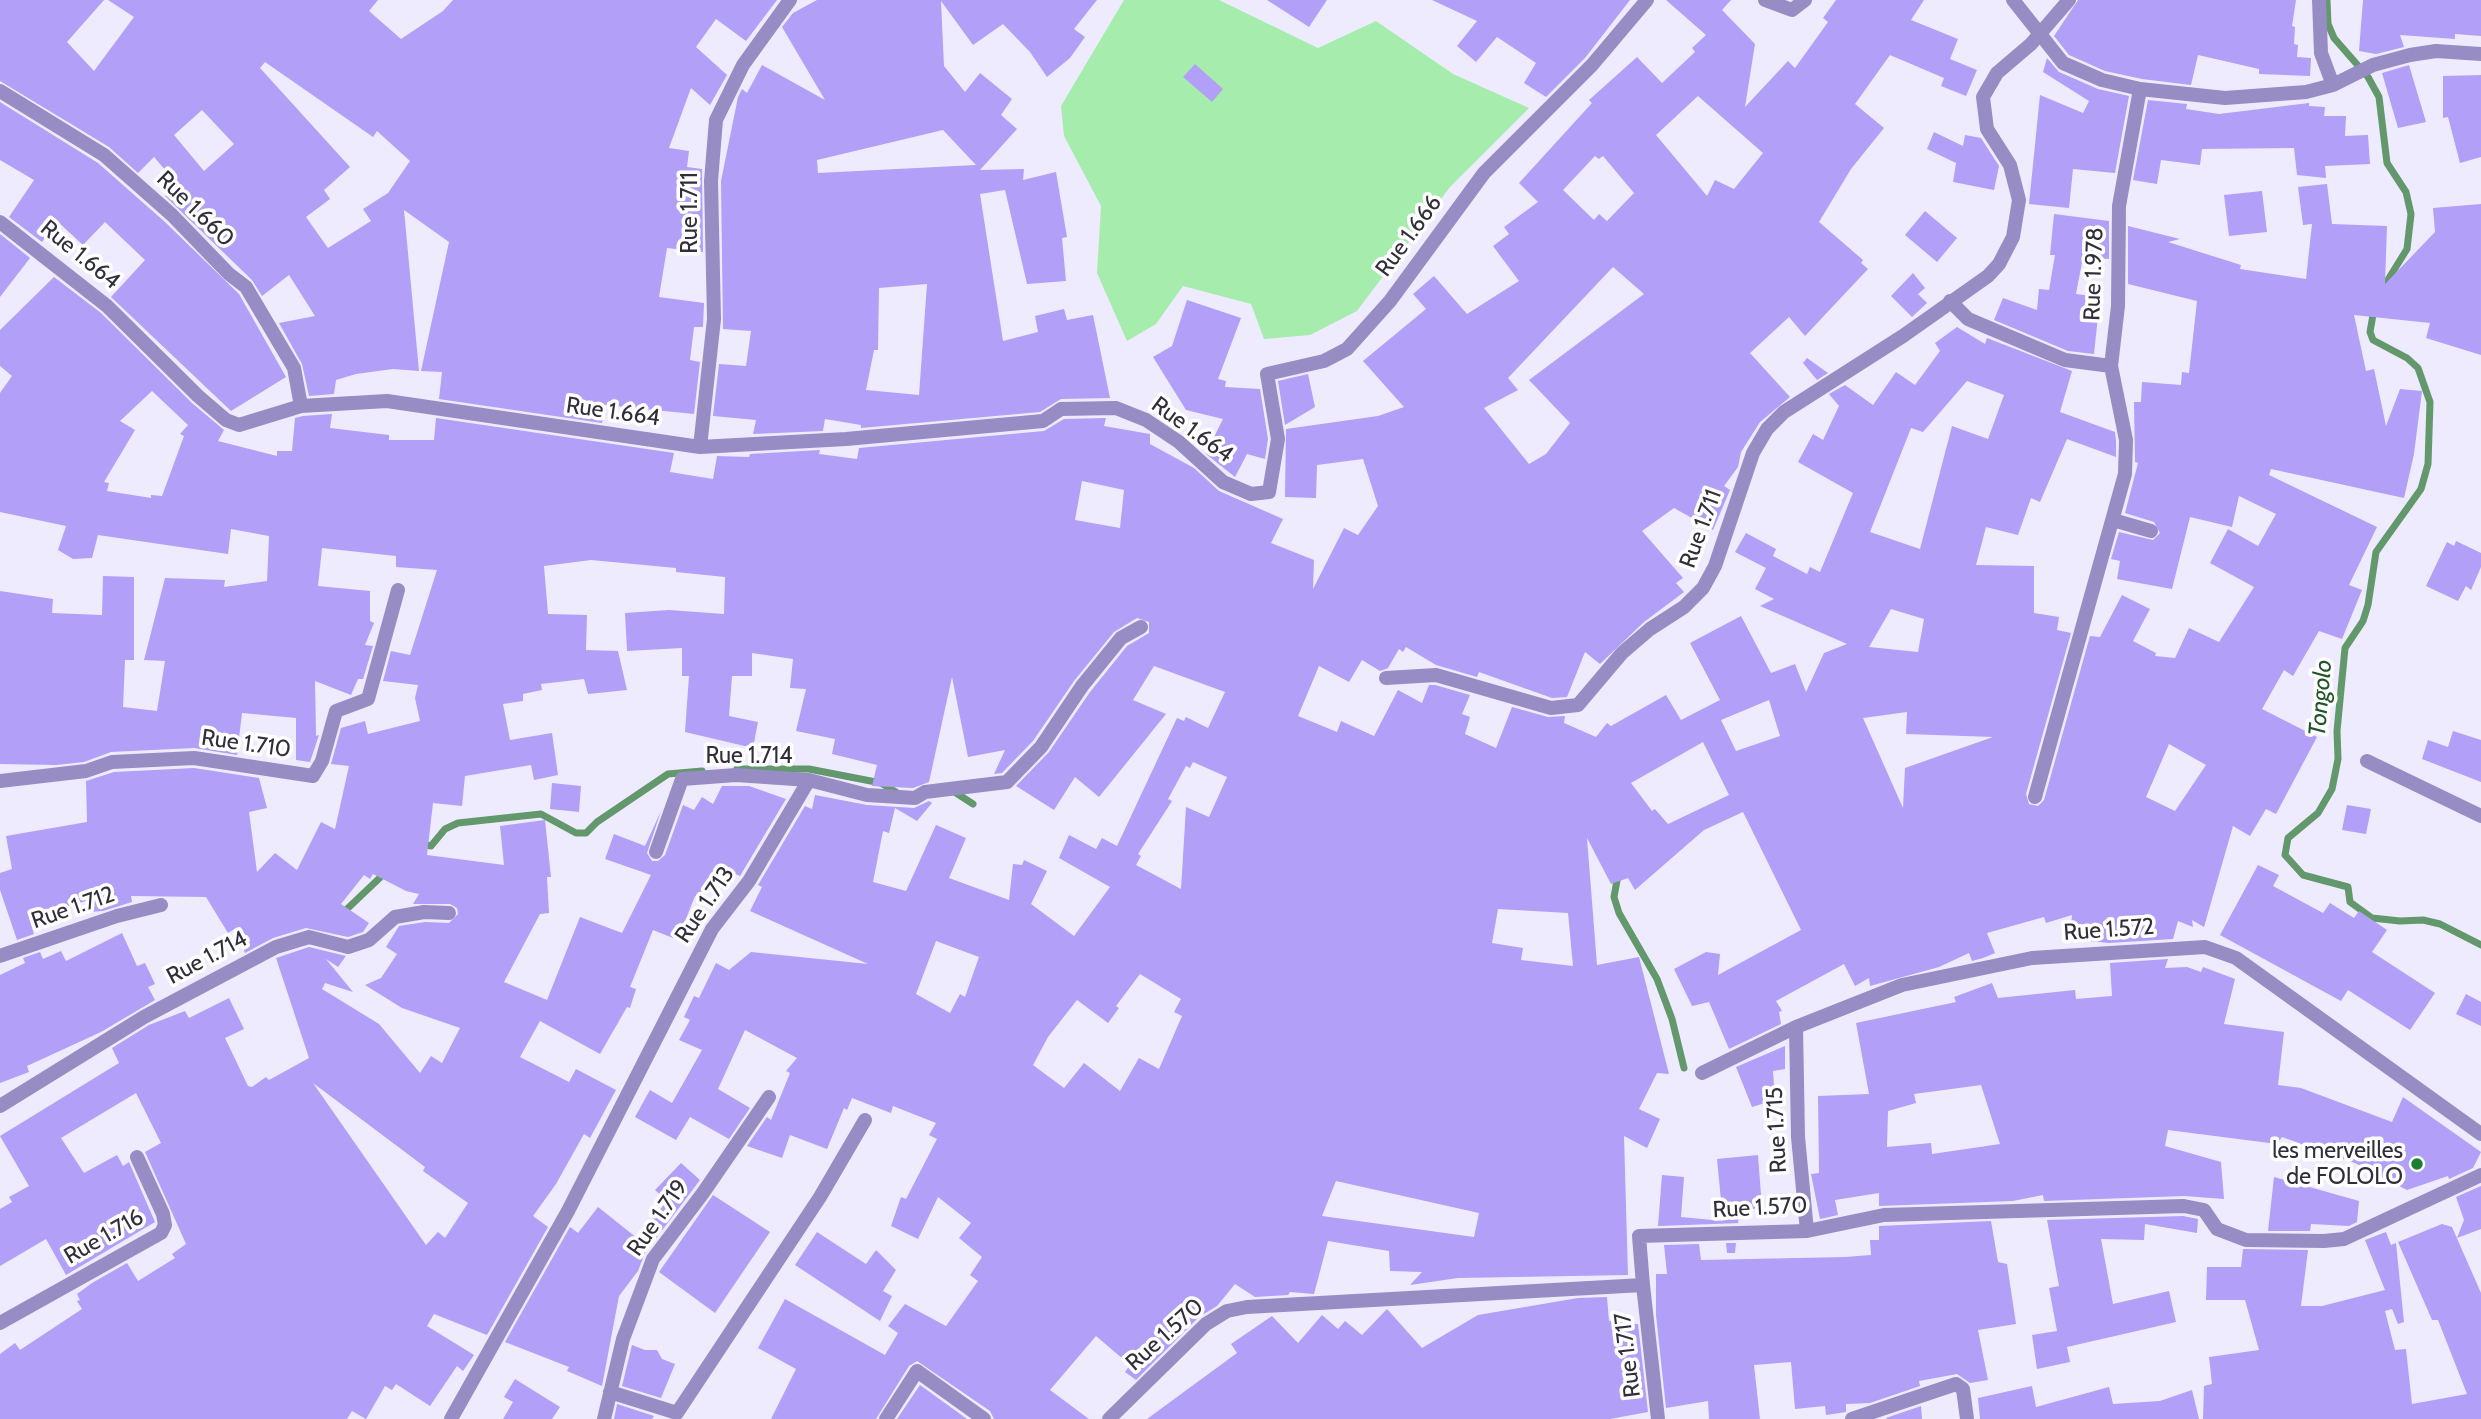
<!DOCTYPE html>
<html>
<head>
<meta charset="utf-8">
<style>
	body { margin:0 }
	canvas { display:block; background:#eeebfe }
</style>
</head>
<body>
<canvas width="2481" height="1419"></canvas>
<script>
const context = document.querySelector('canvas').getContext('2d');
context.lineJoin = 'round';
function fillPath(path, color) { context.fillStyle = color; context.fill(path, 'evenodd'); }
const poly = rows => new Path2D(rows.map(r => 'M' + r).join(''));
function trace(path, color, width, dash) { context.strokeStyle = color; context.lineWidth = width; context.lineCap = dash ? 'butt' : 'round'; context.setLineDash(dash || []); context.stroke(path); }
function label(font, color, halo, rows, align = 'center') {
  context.font = font + ' Cabin,sans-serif'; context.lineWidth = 7; context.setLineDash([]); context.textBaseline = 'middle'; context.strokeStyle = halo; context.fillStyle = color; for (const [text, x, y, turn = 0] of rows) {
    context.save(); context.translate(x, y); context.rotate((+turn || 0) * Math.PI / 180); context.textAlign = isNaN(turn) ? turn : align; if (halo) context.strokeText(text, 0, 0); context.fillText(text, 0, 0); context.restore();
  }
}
fillPath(poly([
	[1124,0,1219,0,1318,48,1376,21,1453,74,1529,108,1450,187,1357,311,1310,335,1264,339,1251,304,1183,286,1156,324,1127,341,1097,273,1101,206,1064,136,1061,106]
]), '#a6ecac');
trace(poly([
	[2327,0,2328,24,2334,38,2368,77,2379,97,2387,163,2406,192,2411,214,2407,249,2381,291],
	[2374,309,2370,332,2373,340,2407,358,2418,368,2430,402,2428,464,2421,489,2376,552,2368,605,2363,621,2345,648,2337,731,2338,759,2332,789,2318,813,2288,838,2285,855,2303,875,2348,887,2350,902,2372,918,2400,921,2423,920,2440,924,2481,945],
	[737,769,809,769,881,783,899,794],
	[953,791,973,804],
	[420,844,431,846,445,829,458,823,541,814,576,833,586,833,597,822,668,774,702,771],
	[1618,875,1614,897,1619,913,1657,979,1672,1019,1684,1068],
	[347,909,387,871]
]), '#62986b', 7);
fillPath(poly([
	[0,0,104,0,67,42,94,71,134,17,108,0,378,0,369,11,401,39,443,11,453,0,777,0,746,41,716,19,696,47,727,75,710,105,691,88,669,148,689,151,687,167,702,169,703,252,667,248,659,297,704,303,703,327,694,327,690,360,700,362,694,414,605,405,602,423,439,399,442,372,421,371,449,242,404,210,419,371,393,369,356,374,336,380,334,394,309,396,302,364,279,323,315,316,289,275,262,296,252,280,165,196,178,185,154,157,138,173,109,147,0,81],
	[265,62,373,137,377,131,410,161,388,193,363,209,371,221,328,248,306,217,330,199,324,190,350,167,260,68],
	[202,110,234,144,204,171,174,135],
	[817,0,1097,0,1074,29,1085,37,1070,58,1047,77,1030,52,1003,24,973,45,941,1,944,66,965,92,980,73,1012,99,1001,115,1017,129,980,170,1024,169,1023,180,1056,172,1067,237,1062,238,1066,281,1027,284,1005,190,980,194,1003,341,1038,332,1035,316,1064,309,1067,320,1093,315,1110,398,1061,399,1040,412,861,428,861,425,825,419,823,431,753,434,756,420,713,416,719,364,746,366,751,331,723,329,721,181,738,97,742,89,747,93,762,65,825,100,782,27,793,13],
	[943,130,976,165,818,173,817,160],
	[927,284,919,395,866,390,874,350,878,350,879,288],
	[1267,0,1327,0,1309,27],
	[1432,0,1630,0,1585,58,1546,97,1524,83,1536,63,1497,37,1476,62,1457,46,1477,21],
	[1666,0,1731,0,1722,10,1755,44,1745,107,1788,61,1795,68,1828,22,1823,18,1836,0,1924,0,1911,20,1958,39,1950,59,1977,70,1966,96,1941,86,1944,78,1890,55,1855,104,1884,128,1851,169,1819,222,1863,260,1861,263,1868,269,1805,336,1789,317,1750,353,1790,397,1760,422,1741,452,1738,467,1724,486,1730,490,1713,530,1674,508,1642,531,1683,578,1676,583,1684,592,1644,622,1600,664,1585,652,1567,697,1552,698,1479,672,1477,677,1436,665,1406,647,1403,652,1399,649,1388,668,1380,671,1362,660,1349,682,1319,666,1298,716,1337,732,1341,721,1374,736,1398,690,1422,703,1429,685,1435,685,1470,695,1462,714,1470,717,1465,734,1496,748,1512,707,1548,717,1565,716,1564,723,1596,737,1607,723,1611,726,1666,695,1681,720,1720,700,1690,643,1741,616,1771,673,1795,664,1806,692,1824,653,1847,644,1760,606,1774,599,1755,589,1766,568,1735,552,1746,533,1776,549,1773,556,1807,574,1810,567,1820,572,1853,493,1798,462,1813,434,1823,440,1839,406,1829,394,1845,385,1873,405,1896,372,1915,385,1940,351,1935,343,1957,327,1985,344,1987,338,2072,371,2060,412,2115,432,2116,441,2116,457,2067,439,2040,502,2031,498,2018,535,1986,527,1976,565,2034,566,2034,613,2059,617,2057,630,2071,633,2026,794,2029,804,2038,806,2044,800,2090,636,2100,637,2122,595,2150,609,2133,641,2156,653,2155,656,2175,658,2189,628,2219,642,2254,587,2210,563,2228,529,2258,546,2276,514,2239,496,2232,527,2190,517,2172,589,2117,579,2120,561,2111,559,2119,532,2153,540,2160,533,2154,522,2125,513,2138,463,2135,462,2134,402,2141,402,2142,382,2181,385,2182,372,2189,373,2197,301,2128,284,2128,226,2180,239,2168,242,2241,265,2240,269,2306,279,2312,224,2303,225,2298,187,2327,184,2332,224,2387,226,2385,284,2435,232,2433,208,2481,204,2481,355,2426,338,2430,323,2354,315,2366,371,2374,369,2386,426,2400,389,2422,391,2414,454,2404,498,2271,469,2269,475,2377,527,2349,585,2362,590,2342,639,2319,631,2293,676,2284,670,2262,709,2317,737,2276,814,2266,809,2250,836,2233,826,2204,927,2192,920,2193,927,2178,921,2173,939,2109,943,2070,939,2072,915,2046,923,2044,917,1987,933,1995,953,1983,958,1972,961,1969,953,1939,967,1870,986,1869,978,1855,986,1844,964,1776,1001,1782,1011,1779,1012,1781,1024,1729,1049,1709,1002,1692,1006,1674,969,1706,952,1720,954,1718,975,1801,930,1743,812,1704,830,1635,890,1628,878,1611,884,1587,838,1597,965,1639,957,1669,1074,1657,1073,1639,1109,1660,1119,1647,1148,1624,1136,1628,1275,1458,1278,1410,1285,1422,1272,1390,1271,1389,1251,1328,1241,1314,1294,1290,1292,1288,1295,1255,1297,1235,1284,1217,1306,1199,1317,1136,1380,1125,1372,1130,1365,1096,1336,1050,1390,1089,1419,994,1419,990,1411,917,1361,909,1366,876,1419,771,1419,796,1369,758,1348,785,1299,885,1355,898,1333,888,1326,905,1304,946,1326,978,1281,970,1275,982,1257,959,1238,971,1223,938,1197,918,1239,891,1226,901,1197,906,1199,937,1139,929,1135,936,1123,893,1106,891,1113,852,1098,847,1110,844,1108,827,1149,790,1135,782,1158,747,1146,767,1117,771,1120,790,1073,786,1071,797,1058,745,1030,718,1089,750,1108,729,1139,690,1117,676,1140,635,1117,650,1090,672,1103,702,1050,679,1040,690,1020,684,1017,694,996,699,998,716,963,729,970,751,952,868,964,750,911,762,887,758,885,805,806,812,809,815,795,867,805,914,808,929,801,932,803,917,821,895,808,889,833,883,831,873,882,906,891,936,825,966,838,949,878,1009,900,1013,864,1022,865,1024,860,1047,871,1031,904,1074,936,1110,887,1059,858,1069,835,1096,849,1102,838,1117,846,1177,718,1184,721,1186,717,1208,728,1225,692,1154,666,1133,700,1166,714,1099,797,1075,777,1054,810,1016,786,1049,752,1090,692,1127,646,1149,633,1149,622,1137,618,1114,632,1074,681,1033,741,1002,773,994,774,1005,750,968,757,952,677,929,782,913,788,872,786,877,765,832,754,835,739,796,731,806,689,790,688,793,659,752,653,752,676,732,676,729,716,758,722,753,748,685,732,689,676,682,676,682,648,627,651,625,613,669,610,724,614,725,577,676,572,676,568,591,560,544,566,548,614,587,615,586,650,618,651,627,690,588,694,584,679,541,684,542,690,523,694,523,701,503,704,510,740,552,733,558,775,534,780,531,765,465,776,462,806,433,803,427,855,504,865,500,826,545,820,551,877,547,877,549,913,540,914,504,982,547,1000,580,917,622,933,651,875,605,859,614,834,645,846,661,811,647,853,652,861,658,861,665,855,683,805,694,810,702,797,713,804,722,786,749,786,786,799,740,876,717,865,698,898,695,896,682,929,678,927,673,938,653,930,630,987,636,989,630,1008,627,1007,600,1054,540,1021,520,1057,569,1082,576,1069,616,1090,590,1138,584,1134,556,1184,533,1216,548,1227,487,1335,434,1314,427,1326,474,1355,463,1371,457,1366,430,1406,396,1384,392,1390,385,1386,366,1419,352,1411,347,1419,0,1419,0,1354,15,1343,20,1350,82,1309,77,1301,80,1300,77,1294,92,1283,127,1263,138,1281,175,1258,172,1254,186,1244,145,1152,161,1143,136,1093,61,1138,84,1173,117,1155,123,1166,129,1162,155,1222,66,1275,46,1239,0,1266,0,1209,12,1202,9,1197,29,1186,0,1136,119,1063,112,1048,149,1025,185,1011,189,1018,229,998,244,1029,225,1038,248,1086,252,1087,266,1077,269,1080,309,1058,276,958,309,947,346,956,338,967,326,959,353,992,325,983,322,989,379,1024,420,1073,431,1056,442,1063,460,1028,402,1008,365,985,381,978,397,954,386,947,399,926,425,922,449,923,458,914,457,908,450,904,413,904,419,894,406,891,373,874,370,879,364,875,341,904,369,923,363,932,348,937,306,928,273,938,245,953,236,928,228,933,206,897,131,896,132,902,103,911,87,912,86,901,29,918,34,934,17,940,0,890,0,873,12,869,6,836,87,822,86,781,114,772,194,768,259,778,267,808,249,812,257,872,275,853,297,870,321,822,335,829,349,766,331,764,341,728,365,721,368,734,420,721,415,698,418,685,383,681,391,651,410,655,437,570,396,567,396,556,322,548,318,586,370,591,370,621,374,623,365,645,373,646,363,679,358,679,351,695,315,681,316,736,319,735,310,762,296,760,296,718,242,713,237,755,194,748,111,752,84,762,56,765,0,764,0,591,53,599,52,613,102,615,103,576,134,577,134,660,125,660,123,707,157,711,165,661,144,660,165,578,225,580,224,587,267,581,269,536,231,529,228,554,98,535,92,558,73,559,58,550,66,526,0,512,0,393,12,376,0,366,0,330,54,277,101,313,192,403,224,430,218,441,277,456,277,451,292,451,295,418,303,416,332,414,330,428,389,435,389,440,434,440,436,418,674,453,670,472,713,479,717,456,749,457,750,454,820,450,819,454,857,459,859,448,1044,431,1064,419,1106,418,1104,426,1150,434,1150,444,1194,468,1219,491,1283,519,1271,543,1314,560,1313,589,1344,528,1358,535,1378,506,1363,459,1317,465,1316,498,1285,497,1286,429,1378,416,1404,407,1363,361,1426,309,1413,294,1434,276,1467,314,1519,281,1493,246,1509,234,1504,227,1538,202,1519,183,1592,103,1589,100,1637,57,1662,83,1695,52,1692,48,1706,35],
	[1698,96,1763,153,1734,189,1715,180,1707,196,1656,135],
	[1595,156,1599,159,1603,156,1634,193,1607,221,1599,214,1594,220,1563,190],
	[1613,267,1644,294,1529,380,1570,423,1546,454,1529,464,1484,408,1518,390,1508,378],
	[1967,381,2004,395,1988,439,1952,426,1920,549,1870,532,1911,428,1923,432],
	[152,391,188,425,180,434,184,436,162,496,151,495,151,498,107,491,109,483,104,482,135,430,120,421],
	[1082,481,1124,490,1120,528,1075,520],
	[1891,609,1924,619,1918,652,1869,647],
	[1769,700,1780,736,1736,751,1721,720],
	[1907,712,1906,734,1993,737,1905,768,1903,808,1863,718],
	[1703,742,1729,795,1668,824,1655,809,1652,811,1631,783],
	[2169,744,2206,765,2175,811,2146,797],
	[1193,762,1227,777,1209,817,1186,807,1181,889,1136,865,1141,856,1138,854,1172,801,1168,799,1186,766,1190,768],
	[1498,909,1568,913,1573,966,1521,960,1523,948,1492,943],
	[936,941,979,957,965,997,960,994,950,1013,916,994],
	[1140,974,1181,999,1174,1012,1182,1016,1159,1069,1139,1058,1120,1091,1084,1063,1064,1088,1033,1065,1048,1037,1077,1000,1108,1023,1119,1008,1116,1006],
	[313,1083,425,1167,423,1171,468,1203,445,1238,438,1232,426,1245],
	[1336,1181,1479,1213,1474,1237,1322,1216],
	[2078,0,2296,0,2292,26,2295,27,2294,44,2298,45,2297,57,2311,58,2310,76,2259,74,2259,69,2198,55,2191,85,2142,79,2105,71,2069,55,2054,36],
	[2363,0,2481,0,2481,36,2455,34,2455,39,2400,35,2404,47,2376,54,2359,51],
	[2047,58,2059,72,2098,89,2129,96,2115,173,2073,169,2069,208,2029,204,2040,95,2083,113,2089,101,2043,72],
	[1195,64,1223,89,1212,102,1183,77],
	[2409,65,2426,122,2398,128,2382,73],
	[2481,75,2481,157,2460,163,2448,117,2443,118,2443,76],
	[2148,100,2187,104,2186,109,2219,114,2309,103,2309,106,2325,107,2324,116,2346,116,2345,136,2368,135,2370,164,2325,166,2326,178,2297,175,2294,148,2202,149,2200,165,2161,160,2157,184,2133,180],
	[0,102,98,163,165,222,239,294,286,377,231,411,111,297,145,260,105,222,83,245,57,221,42,242,9,217,34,180,0,160],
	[1934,132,1963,146,1965,135,1981,138,1999,166,1994,190,1953,182,1956,163,1927,149],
	[2262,191,2267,232,2229,236,2224,195],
	[1925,211,1957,238,1937,262,1905,235],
	[2054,214,2109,221,2109,259,2083,257,2076,294,2100,297,2094,354,2068,351,1994,320,2003,298,2037,310,2039,289,2049,290,2055,255,2050,255],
	[0,234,30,258,0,297],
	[1913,273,1925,288,1918,294,1927,303,1912,317,1891,296],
	[1187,300,1241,318,1218,379,1226,381,1225,387,1260,389,1268,439,1265,459,1247,454,1235,477,1206,454,1211,444,1201,441,1213,439,1223,419,1186,410,1153,357,1172,346],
	[1807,358,1828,373,1817,380,1803,363],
	[1308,374,1315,407,1285,425,1278,381],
	[2456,541,2481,553,2481,567,2471,590,2466,586,2458,601,2426,586,2447,542,2454,546],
	[2453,731,2481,740,2481,782,2422,759,2428,740,2448,747],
	[552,783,581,786,579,812,550,809],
	[2347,805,2371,809,2366,834,2342,830],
	[2258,865,2279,875,2273,886,2323,913,2330,903,2354,918,2359,911,2387,930,2372,952,2435,993,2410,1030,2348,990,2341,1001,2220,935],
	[122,933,137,966,145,963,155,984,148,987,155,1000,101,1032,27,1066,29,1072,0,1083,0,975,25,963,23,958,40,952,43,959,61,951,66,961],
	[2168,959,2165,968,2187,967,2201,972,2203,967,2235,979,2224,1024,2284,1032,2278,1085,2301,1088,2392,1122,2403,1097,2481,1152,2473,1168,2449,1179,2448,1176,2407,1190,2355,1163,2282,1137,2277,1144,2168,1130,2165,1146,2221,1162,2224,1199,2184,1196,2044,1201,2043,1195,2013,1201,1879,1206,1879,1193,1835,1200,1838,1215,1820,1219,1811,1174,1819,1173,1818,1096,1869,1094,1856,1023,1956,1002,1954,997,1992,983,1998,998,2075,990,2076,999,2112,996,2110,963],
	[1981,1085,2000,1144,1932,1154,1931,1143,1887,1147,1888,1111,1916,1103,1914,1094],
	[2466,994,2481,1002,2481,1026,2456,1014],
	[1785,1046,1785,1069,1773,1071,1775,1100,1752,1107,1736,1067],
	[1758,1155,1762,1208,1740,1210,1738,1223,1741,1223,1658,1226,1662,1175,1684,1177,1681,1217,1723,1221,1717,1159],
	[681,1163,700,1180,645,1253,638,1271,619,1296,602,1386,567,1371,569,1367,505,1342,570,1227,578,1233,598,1207,637,1238,667,1201,655,1190],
	[2274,1177,2359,1201,2357,1222,2349,1226,2311,1224,2310,1231,2268,1231],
	[2481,1186,2481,1229,2457,1238,2464,1220,2456,1197],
	[713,1195,770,1232,715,1313,659,1272],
	[2183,1216,2198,1219,2197,1233,2145,1224,2144,1240,2101,1239,2113,1304,2169,1291,2176,1322,2067,1347,2070,1362,2037,1369,2032,1335,2057,1331,2049,1288,2059,1286,2047,1220],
	[1991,1221,1998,1262,2007,1264,2016,1324,1978,1330,1988,1380,1970,1383,1957,1374,1919,1381,1920,1386,1870,1403,1846,1404,1846,1412,1826,1415,1825,1406,1795,1409,1791,1362,1754,1365,1760,1419,1709,1419,1708,1401,1666,1408,1656,1315,1656,1274,1667,1274,1664,1245,1699,1244,1701,1260,1845,1257,1871,1255,1870,1240,1879,1240,1879,1226],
	[2442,1224,2452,1227,2481,1293,2481,1419,2203,1419,2204,1386,2212,1384,2209,1357,2259,1350,2245,1300,2206,1300,2207,1267,2241,1267,2243,1249,2308,1250,2301,1306,2322,1306,2385,1290,2365,1240,2386,1232,2391,1245,2396,1243,2404,1322,2398,1324,2392,1309,2385,1311,2395,1350,2406,1349,2412,1404,2467,1394,2438,1320,2432,1320,2398,1242],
	[817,1232,866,1264,876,1250,896,1270,883,1291,892,1296,880,1321,795,1265],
	[1726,1243,1736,1243,1735,1253,1727,1253],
	[1607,1297,1609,1321,1630,1318,1630,1324,1638,1324,1648,1412,1610,1419,1147,1419,1237,1353,1231,1344,1272,1316,1298,1343,1322,1315,1338,1329,1345,1321,1362,1335,1387,1309,1422,1348,1478,1315,1578,1298],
	[632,1345,645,1350,657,1350,662,1359,675,1364,661,1398,622,1386],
	[515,1379,560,1407,552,1419,503,1419,513,1402,504,1397],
	[920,1385,967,1419,897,1419],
	[2032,1386,2036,1407,2109,1387,2113,1404,2160,1401,2192,1390,2199,1419,1980,1419,1978,1398],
	[617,1404,654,1416,652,1419,614,1419],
	[1921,1406,1922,1419,1887,1419,1886,1418]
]), '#b29ff7');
trace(poly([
	[1765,0,1792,10,1805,0],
	[2013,0,2063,63,2102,80,2140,89],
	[2319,0,2321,53,2333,85],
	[0,91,104,155,172,215,229,274,246,287,294,368,301,406],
	[0,222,107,306,198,396,226,420,239,425,301,406,387,401,700,447,846,439,1043,421,1061,409,1116,408,1146,420,1179,442,1223,482,1251,494,1269,492,1278,439,1267,374,1324,361,1347,349,1390,301,1484,173,1592,65,1647,0],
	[1950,301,1968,319,2065,360,2111,366],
	[700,447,714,319,711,181,716,120,743,65,790,0],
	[2113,520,2151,531],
	[1386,678,1436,675,1551,708,1578,705,1622,653,1650,629,1684,607,1703,588,1715,566,1753,453,1767,429,1784,412,1903,336,1988,276,1999,264,2013,237,2019,200,2010,165,1987,129,1983,97,1997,73,2031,44,2069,0],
	[2367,761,2481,816],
	[0,781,86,771,112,762,194,758,313,776,322,761,336,711,368,699,398,590],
	[2035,797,2125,474,2126,440,2111,366,2118,306,2119,206,2140,89,2225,98,2306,92,2333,85,2373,65,2410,55,2436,51,2481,54],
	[656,852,682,779,736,775,809,780],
	[0,956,117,916,161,905],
	[1796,1027,1798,1137,1807,1231],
	[1702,1073,1796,1027,1902,985,2032,958,2205,947,2236,958,2481,1134],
	[0,1106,144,1017,276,947,309,937,348,947,369,940,395,917,424,912,449,913],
	[1643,1285,1658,1419],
	[0,1323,161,1233,165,1225,163,1214,137,1157],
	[610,1392,677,1413,820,1197,865,1120],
	[451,1419,568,1211,712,929,749,881,809,780,867,795,915,798,925,792,1007,782,1041,747,1082,686,1121,638,1141,627],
	[604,1419,623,1339,653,1259,703,1193,769,1097],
	[886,1419,917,1371,984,1419],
	[1109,1419,1206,1324,1227,1311,1247,1307,1643,1285,1639,1236,1807,1231,1884,1215,2184,1206,2204,1210,2217,1229,2246,1240,2324,1241,2344,1239,2481,1175],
	[1852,1419,1956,1384,1963,1389,1967,1419]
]), '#988cc5', 14);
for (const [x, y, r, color] of [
	[2417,1164,7,"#1b7f32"]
]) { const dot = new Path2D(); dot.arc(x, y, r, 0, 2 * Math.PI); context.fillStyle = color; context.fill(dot); trace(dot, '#fff', 2.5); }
label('23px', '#302e3a', '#fff', [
	["Rue 1.660",195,209,44],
	["Rue 1.711",690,213,-90],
	["Rue 1.666",1409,236,-54],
	["Rue 1.664",80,255,39],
	["Rue 1.978",2094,274,-88],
	["Rue 1.664",613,412,8],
	["Rue 1.664",1192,430,36],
	["Rue 1.711",1701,529,-70],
	["Rue 1.710",246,744,8],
	["Rue 1.714",749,756],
	["Rue 1.713",705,905,-56],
	["Rue 1.712",73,908,-19],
	["Rue 1.572",2109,930,-4],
	["Rue 1.714",207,958,-28],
	["Rue 1.715",1777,1130,-93],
	["Rue 1.570",1760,1208,-3],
	["Rue 1.719",658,1218,-55],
	["Rue 1.716",104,1237,-30],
	["Rue 1.570",1165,1335,-42],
	["Rue 1.717",1628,1355,-97]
]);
label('23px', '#302e3a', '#fff', [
	["les merveilles",2403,1151],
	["de FOLOLO",2403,1177]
], 'right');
label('italic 24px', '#1f5427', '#fff', [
	["Tongolo",2321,698,-85]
]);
</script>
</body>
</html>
